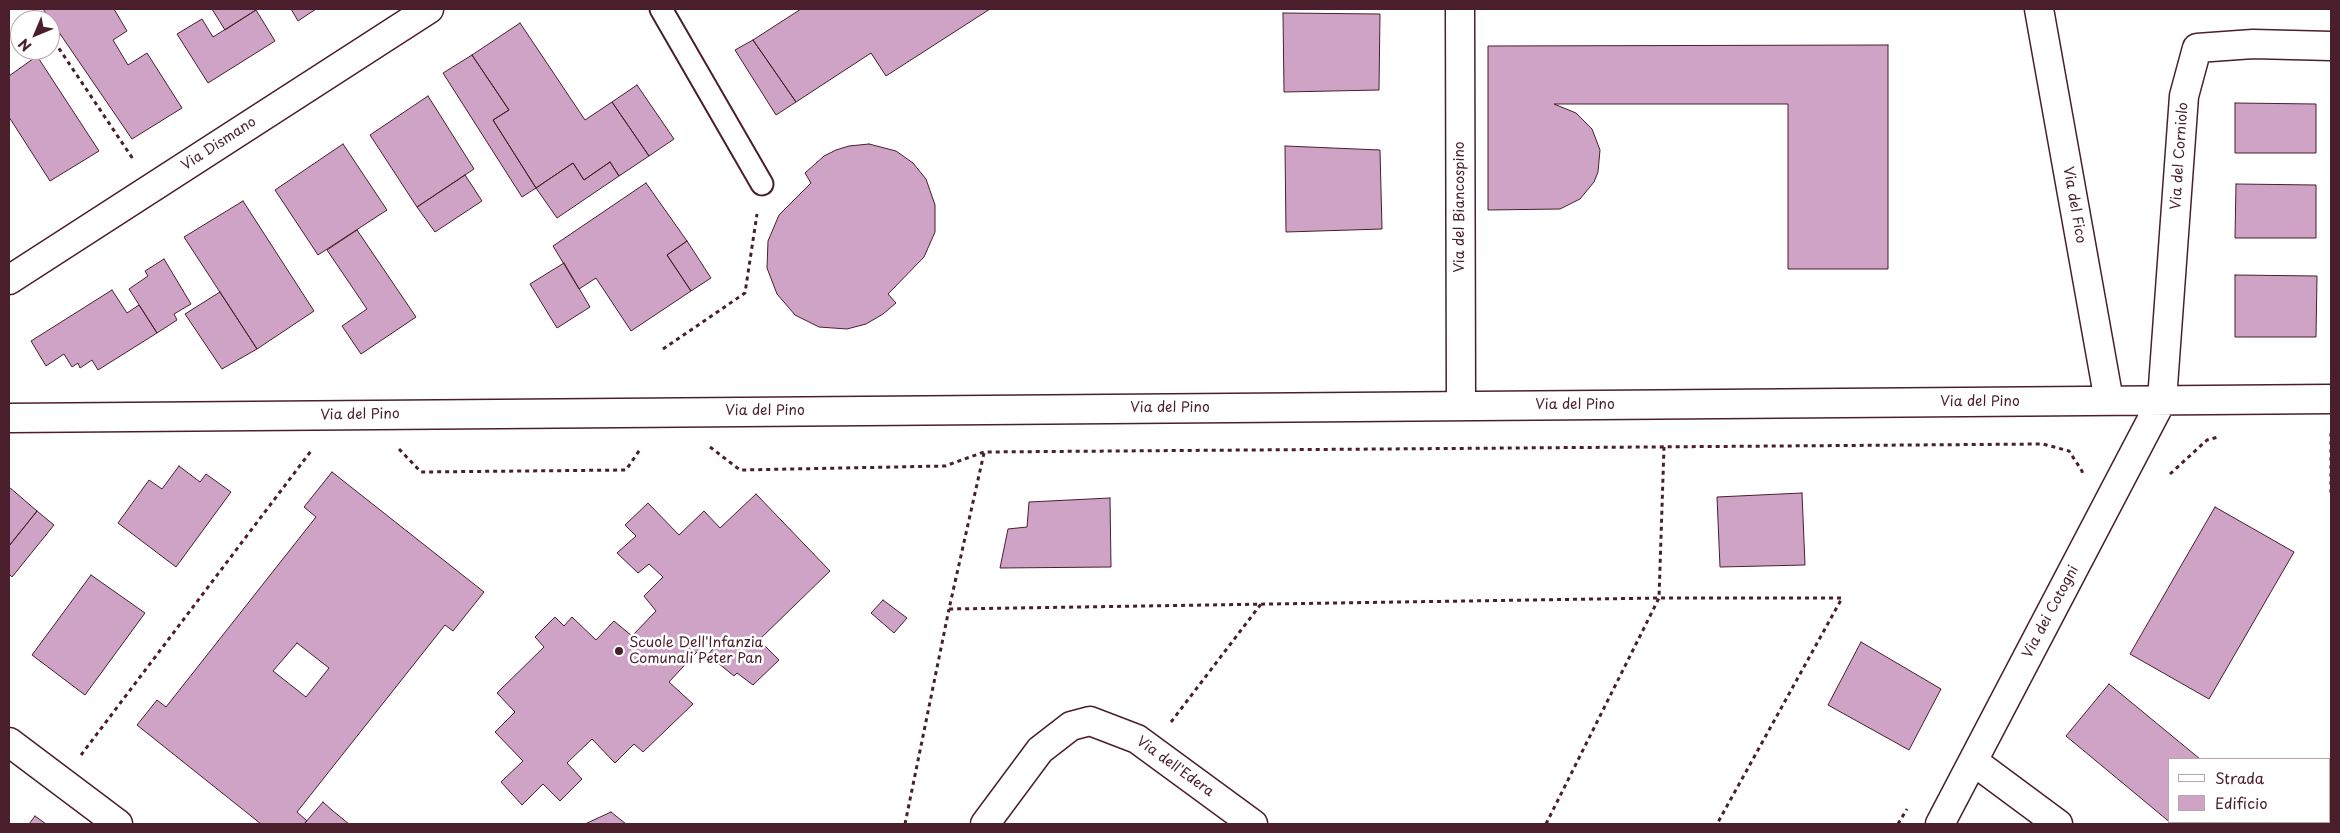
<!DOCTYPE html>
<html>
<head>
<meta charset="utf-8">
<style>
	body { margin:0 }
	#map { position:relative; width:2340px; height:833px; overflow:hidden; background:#fff; font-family:"Playpen Sans",sans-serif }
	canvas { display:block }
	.frame { position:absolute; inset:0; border:10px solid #4a1f2b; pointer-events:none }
	.legend { position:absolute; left:2168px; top:758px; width:162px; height:65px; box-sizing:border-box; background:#fff; border:1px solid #b7a5aa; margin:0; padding:6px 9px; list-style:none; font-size:15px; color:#4a1f2b }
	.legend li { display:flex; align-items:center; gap:10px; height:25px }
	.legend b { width:25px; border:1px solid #b7a5aa }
	.north { position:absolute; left:10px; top:10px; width:50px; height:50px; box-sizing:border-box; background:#fff; border:1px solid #b7a5aa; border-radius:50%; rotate:225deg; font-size:14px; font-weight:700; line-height:20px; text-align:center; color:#4a1f2b }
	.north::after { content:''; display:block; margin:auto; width:18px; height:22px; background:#4a1f2b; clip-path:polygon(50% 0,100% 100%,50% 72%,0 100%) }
</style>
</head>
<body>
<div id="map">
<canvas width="2340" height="833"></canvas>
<div class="frame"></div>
<ul class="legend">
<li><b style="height:6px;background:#fff"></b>Strada</li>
<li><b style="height:14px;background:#cea3c6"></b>Edificio</li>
</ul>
<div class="north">N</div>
</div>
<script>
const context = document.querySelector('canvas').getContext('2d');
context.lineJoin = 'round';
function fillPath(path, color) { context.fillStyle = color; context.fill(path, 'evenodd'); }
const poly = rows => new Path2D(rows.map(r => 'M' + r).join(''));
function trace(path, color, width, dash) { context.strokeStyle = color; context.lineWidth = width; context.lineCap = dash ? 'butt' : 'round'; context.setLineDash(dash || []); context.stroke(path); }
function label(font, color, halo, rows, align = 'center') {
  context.font = font + ' "Playpen Sans",sans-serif'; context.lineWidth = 5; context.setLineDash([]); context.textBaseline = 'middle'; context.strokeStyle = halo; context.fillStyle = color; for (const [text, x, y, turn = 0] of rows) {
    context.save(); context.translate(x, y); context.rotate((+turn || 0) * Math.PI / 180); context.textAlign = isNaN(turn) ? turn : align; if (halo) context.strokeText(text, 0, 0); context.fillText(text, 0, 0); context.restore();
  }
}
const building = poly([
	[43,9,114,9,127,31,113,40,128,65,147,53,182,108,132,139,43,9],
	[212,9,255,9,256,10,225,30,212,9],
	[291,9,316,9,298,21,291,9],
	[801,9,990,9,886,76,871,53,796,102,753,40,801,9],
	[256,10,275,41,208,83,177,34,202,19,213,37,256,10],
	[1283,13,1380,14,1379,90,1284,92,1283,13],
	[520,23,585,120,612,102,649,156,619,176,610,162,584,180,573,163,536,188,493,120,509,110,472,55,520,23],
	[753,40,796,102,776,115,735,50,753,40],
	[1888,45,1888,269,1788,269,1788,104,1554,104,1576,113,1592,129,1600,150,1598,172,1594,182,1580,199,1560,209,1488,210,1488,46,1888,45],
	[472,55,509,110,493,120,536,188,522,197,443,73,472,55],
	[37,56,99,151,50,181,9,117,9,76,37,56],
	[637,85,674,139,649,156,612,102,637,85],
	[428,96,474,169,417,207,370,135,428,96],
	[2235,103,2316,104,2316,153,2235,153,2235,103],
	[343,144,387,210,318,255,275,190,343,144],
	[869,144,896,151,913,163,926,179,935,205,935,232,924,257,888,294,896,303,883,314,866,324,847,329,819,327,795,315,777,294,767,268,768,241,779,215,811,183,805,173,824,156,836,150,849,146,869,144],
	[1285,146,1380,150,1382,229,1286,232,1285,146],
	[610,162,619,176,557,218,536,188,573,163,584,180,610,162],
	[465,175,482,201,435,232,417,207,465,175],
	[646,183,687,241,667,255,691,291,631,331,596,278,579,289,553,246,646,183],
	[2236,184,2316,185,2316,238,2235,238,2236,184],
	[243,201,314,311,257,349,184,237,243,201],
	[357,230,416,317,361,354,342,326,367,309,327,250,357,230],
	[687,241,711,278,691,291,667,255,687,241],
	[164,259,191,304,174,314,177,320,157,333,129,289,148,276,145,271,164,259],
	[564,263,590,307,557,328,530,284,564,263],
	[2235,275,2317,276,2316,337,2235,337,2235,275],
	[112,290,127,313,139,305,157,333,98,370,92,360,80,368,78,363,72,367,64,354,46,366,31,341,112,290],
	[220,292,257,349,222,369,185,314,220,292],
	[179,466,200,482,206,474,231,492,176,567,118,523,149,480,162,489,179,466],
	[332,472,484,592,453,631,445,625,297,812,307,821,304,824,261,824,137,725,157,700,166,707,316,517,304,507,332,472],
	[297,643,329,668,306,697,273,671,297,643],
	[9,487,37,511,9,546,9,487],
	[1802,493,1805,565,1720,567,1717,497,1802,493],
	[756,494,830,571,759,640,779,660,753,685,737,673,734,676,708,655,715,646,708,640,669,682,693,704,643,752,634,744,615,763,592,739,567,763,582,779,560,801,543,784,522,805,501,782,523,761,495,732,515,712,497,693,544,647,535,637,555,617,564,626,572,617,596,640,614,621,632,636,656,611,644,596,663,577,649,564,638,573,617,553,636,536,625,525,648,503,679,535,704,511,720,528,756,494],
	[1110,498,1111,567,1000,568,1008,529,1027,527,1029,502,1110,498],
	[2215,507,2294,552,2209,699,2130,654,2215,507],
	[37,511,54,525,12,577,9,574,9,546,37,511],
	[91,575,145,613,85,695,32,655,91,575],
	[883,600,907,618,894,633,871,613,883,600],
	[1861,642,1941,689,1909,750,1828,705,1861,642],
	[2109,684,2200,759,2169,759,2169,822,2274,822,2272,824,2172,824,2066,736,2109,684],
	[323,802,333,811,349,824,304,824,323,802],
	[611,812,626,824,585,824,611,812],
	[35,816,46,824,29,824,35,816]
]);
fillPath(building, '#cea3c6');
trace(building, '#4a1f2b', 1);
const lane = poly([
	[661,9,762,184]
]);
const street = poly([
	[1460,9,1461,406],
	[2039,9,2109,401],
	[9,418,2331,399],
	[9,742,118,824],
	[1973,761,2058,824],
	[985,824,1040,750,1071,726,1090,721,1137,739,1253,824],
	[1940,824,2162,400,2184,96,2197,48,2253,44,2331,46]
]);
const secondary = poly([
	[9,280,429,9]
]);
trace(lane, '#4a1f2b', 25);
trace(street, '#4a1f2b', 31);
trace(secondary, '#4a1f2b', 31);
trace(poly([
	[33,9,40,20],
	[50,35,133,159],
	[663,349,745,293,757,214],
	[2331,433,2331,497],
	[710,447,740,470,945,466,984,452,2043,444,2069,451,2082,471,2083,476],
	[399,449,421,472,626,470,641,448],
	[984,453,949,609,1659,598,1842,598,1717,824],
	[2170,474,2207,440,2218,437],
	[1171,722,1261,604],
	[81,755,311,451],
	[905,824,949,609],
	[1546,824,1659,598,1664,447],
	[1898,824,1907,809]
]), '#4a1f2b', 3, [4, 4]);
trace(lane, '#fff', 21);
trace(street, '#fff', 28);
trace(secondary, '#fff', 28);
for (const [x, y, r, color] of [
	[619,651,5,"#4a1f2b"]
]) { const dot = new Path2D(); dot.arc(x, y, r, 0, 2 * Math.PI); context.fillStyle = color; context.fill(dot); trace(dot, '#fff', 2); }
label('14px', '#4a1f2b', '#fff', [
	["Via Dismano",219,144,-33],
	["Via del Corniolo",2180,156,-86],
	["Via del Fico",2074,205,80],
	["Via del Biancospino",1460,207,-90],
	["Via del Pino",1980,402],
	["Via del Pino",1575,405],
	["Via del Pino",1170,408],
	["Via del Pino",765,411],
	["Via del Pino",360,415,-1],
	["Via dei Cotogni",2051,612,-62],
	["Via dell'Edera",1175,767,36]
]);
label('14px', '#4a1f2b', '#fff', [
	["Scuole Dell'Infanzia",629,643],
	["Comunali Peter Pan",629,659]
], 'left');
</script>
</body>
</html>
